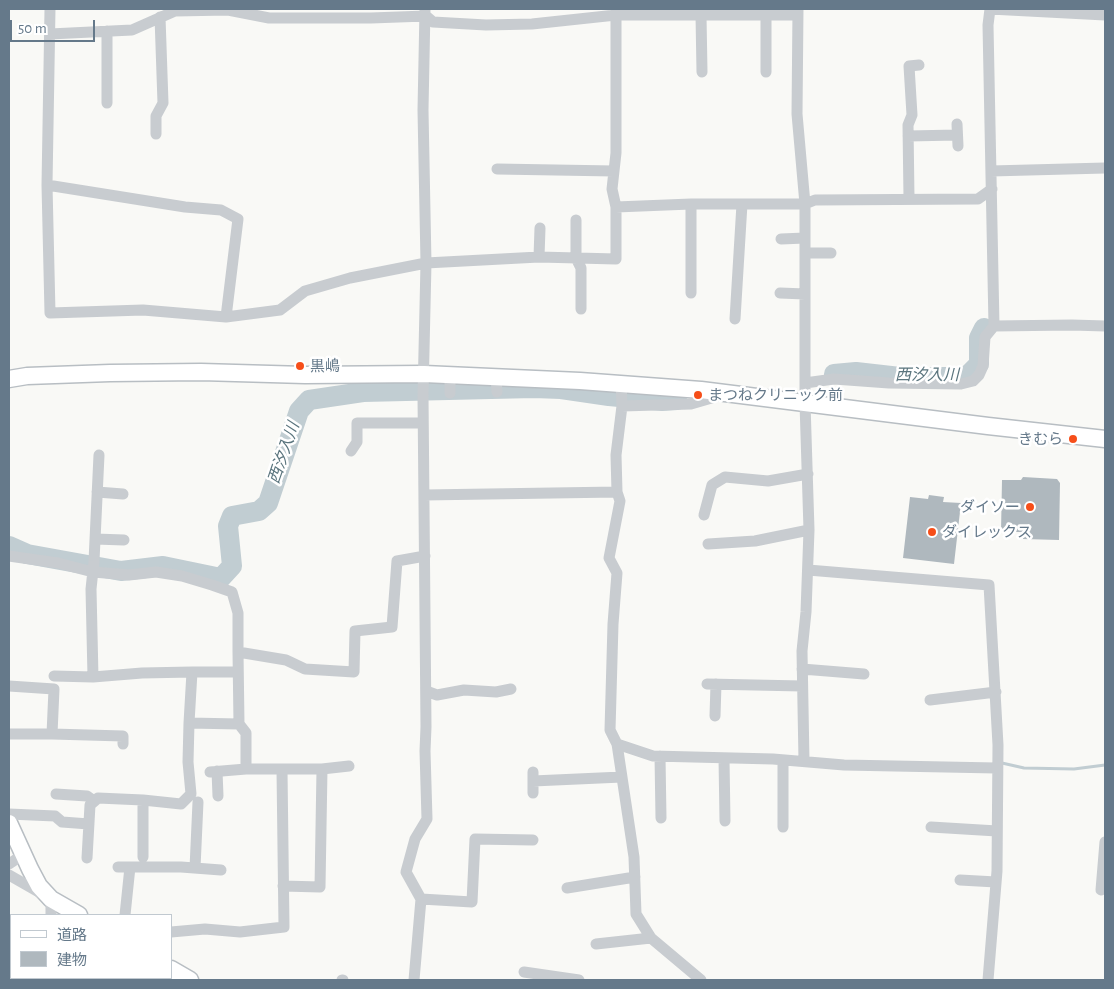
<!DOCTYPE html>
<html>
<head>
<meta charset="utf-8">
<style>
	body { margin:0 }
	#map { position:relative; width:1114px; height:989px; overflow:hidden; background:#f9f9f6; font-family:"Alegreya Sans","Noto Sans JP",sans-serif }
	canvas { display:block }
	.frame { position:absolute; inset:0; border:10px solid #65798a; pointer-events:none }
	.legend { position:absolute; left:10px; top:914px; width:162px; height:65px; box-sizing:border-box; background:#fff; border:1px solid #c1c9d0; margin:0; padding:6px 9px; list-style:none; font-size:15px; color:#65798a }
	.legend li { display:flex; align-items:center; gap:10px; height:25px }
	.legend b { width:25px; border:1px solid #c1c9d0 }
	.scale { position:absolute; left:10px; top:20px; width:85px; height:22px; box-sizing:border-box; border:2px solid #65798a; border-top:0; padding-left:6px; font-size:15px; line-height:18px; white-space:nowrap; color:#65798a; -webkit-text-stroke:4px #fff; paint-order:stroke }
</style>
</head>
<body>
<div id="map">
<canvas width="1114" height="989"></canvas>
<div class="frame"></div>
<ul class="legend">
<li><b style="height:6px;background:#fff"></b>道路</li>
<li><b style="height:14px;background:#afb8be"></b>建物</li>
</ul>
<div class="scale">50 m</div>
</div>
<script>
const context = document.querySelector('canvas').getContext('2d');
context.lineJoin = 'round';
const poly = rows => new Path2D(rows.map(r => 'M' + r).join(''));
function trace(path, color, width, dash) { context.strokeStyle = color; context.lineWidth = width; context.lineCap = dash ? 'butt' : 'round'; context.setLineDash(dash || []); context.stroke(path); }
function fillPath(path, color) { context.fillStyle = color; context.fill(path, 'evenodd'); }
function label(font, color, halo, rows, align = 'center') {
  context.font = font + ' "Alegreya Sans","Noto Sans JP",sans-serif'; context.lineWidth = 5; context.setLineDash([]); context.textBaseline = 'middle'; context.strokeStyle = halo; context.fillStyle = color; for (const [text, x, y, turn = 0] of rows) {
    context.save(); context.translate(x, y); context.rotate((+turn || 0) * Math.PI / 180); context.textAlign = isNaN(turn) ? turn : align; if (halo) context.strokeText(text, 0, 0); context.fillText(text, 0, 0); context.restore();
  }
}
trace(poly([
	[1002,763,1024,768,1074,769,1105,765]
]), '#c1cdd2', 3);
trace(poly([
	[834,374,856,372,900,377,962,377,968,375,979,364,979,338,984,328],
	[9,546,27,554,121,571,163,566,221,578,232,566,228,526,232,516,259,511,268,503,299,411,309,400,363,392,534,388,561,389,609,396,662,401,677,400]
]), '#c1cdd2', 20);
fillPath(poly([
	[1023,477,1057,479,1060,483,1059,540,1023,539,1023,532,1001,532,1002,480,1021,480],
	[929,495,944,497,943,502,961,503,954,564,903,558,910,497,928,499]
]), '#afb8be');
const secondary = poly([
	[9,379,27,376,110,373,201,372,305,375,424,374,580,381,701,390,988,426,1105,439],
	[9,823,30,869,39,886,51,899,79,915],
	[171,969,190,980]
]);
trace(secondary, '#b8bec3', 19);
trace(poly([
	[50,9,47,185,50,313,143,310,226,317,280,310,305,291,350,278,426,263,539,257,616,259,616,207,612,189,616,153,616,9],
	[798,9,797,114,805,204,805,403,809,530,806,612,802,651,804,761],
	[990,9,988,25,994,326],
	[990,9,1105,15],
	[701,15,702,72],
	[107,31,107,103],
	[50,34,132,30,175,11,228,10,269,18,371,18,426,16,433,22,486,25,532,24,616,15,798,15],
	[766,72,766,15],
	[957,124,958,146],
	[156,134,156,116,163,103,160,17],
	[908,136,957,135],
	[497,169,614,171],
	[991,171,1105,168],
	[47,185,185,207,221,210,238,219,226,317],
	[909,198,908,125,912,115,909,66,919,65],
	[691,204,691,293],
	[616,207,691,204,805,204,815,200,978,199,992,189],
	[576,220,576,258,581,268,581,309],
	[781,239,805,238],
	[805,253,831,253],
	[539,257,540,228],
	[780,293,805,294],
	[735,319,742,204],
	[496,377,497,392],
	[805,383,834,379,889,383,961,384,973,381,979,375,983,366,985,337,994,326,1072,325,1105,326],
	[450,393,450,375],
	[622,406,691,404,722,395],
	[351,451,357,442,357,423,423,423],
	[97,492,123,494],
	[617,492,616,455,622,406,621,383],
	[424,495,617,492,620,501,609,558,617,573,613,624,610,730,617,744,634,857,636,914,651,938,701,980],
	[704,515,712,485,725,477,768,481,808,474],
	[95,539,124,540],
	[708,544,755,541,809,530],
	[9,556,58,563,93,572,129,575,156,572,182,576,212,585,232,592,238,613,238,652,286,660,305,669,354,672,355,631,392,627,397,561,425,556],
	[808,570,989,585,998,745,997,871,988,980],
	[802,669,864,674],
	[192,672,238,672],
	[54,676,93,677,91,589,94,561,99,455],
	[93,677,142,673,192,672,189,723],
	[707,684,802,686],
	[9,686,54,689,52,734],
	[426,691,437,695,464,690,496,692,511,689],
	[930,700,996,692],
	[715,716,716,684],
	[9,734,52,734,123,736,123,744],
	[617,744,653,756,773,759,844,765,996,768],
	[660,756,661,818],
	[724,758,725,821],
	[246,769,322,769,349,766],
	[217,771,218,796],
	[210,772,246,769,246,733,239,724,238,652],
	[533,781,622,777],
	[533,793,533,772],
	[56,794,87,796,94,801],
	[143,800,143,857],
	[9,814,55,816,62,822,89,824],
	[783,827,783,760],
	[931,827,997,831],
	[87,858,90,805,98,798,143,800,181,804,191,794,188,762,189,723,239,724],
	[9,864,18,858,22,852],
	[118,867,181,867,221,870],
	[195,868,198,802],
	[9,875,51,899,51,915],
	[960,880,996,882],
	[283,886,320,887,322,769],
	[567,888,635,877],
	[1101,890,1105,842],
	[421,899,472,902,475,839,533,840],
	[125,915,130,867],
	[171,932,205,929,240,932,284,927,282,770],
	[596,944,651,938],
	[524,972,579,980],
	[51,980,51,978],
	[342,980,343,980],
	[414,980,421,899,406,872,415,839,427,819,425,751,426,727,423,395,426,263,423,110,425,9]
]), '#c8ccd0', 11);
trace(secondary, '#fff', 16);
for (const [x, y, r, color] of [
	[300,366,5,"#f64e19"],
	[698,395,5,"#f64e19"],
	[1073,439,5,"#f64e19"],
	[1030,507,5,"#f64e19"],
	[932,532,5,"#f64e19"]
]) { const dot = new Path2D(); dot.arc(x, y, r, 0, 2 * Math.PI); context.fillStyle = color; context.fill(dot); trace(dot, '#fff', 2); }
label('15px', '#65798a', '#fff', [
	["黒嶋",310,366],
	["まつねクリニック前",708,395],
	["きむら",1063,439,"right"],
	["ダイソー",1020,507,"right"],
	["ダイレックス",942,532]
], 'left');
label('italic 16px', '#5b757e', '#fff', [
	["西汐入川",927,375],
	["西汐入川",284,453,-71]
]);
</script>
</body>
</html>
